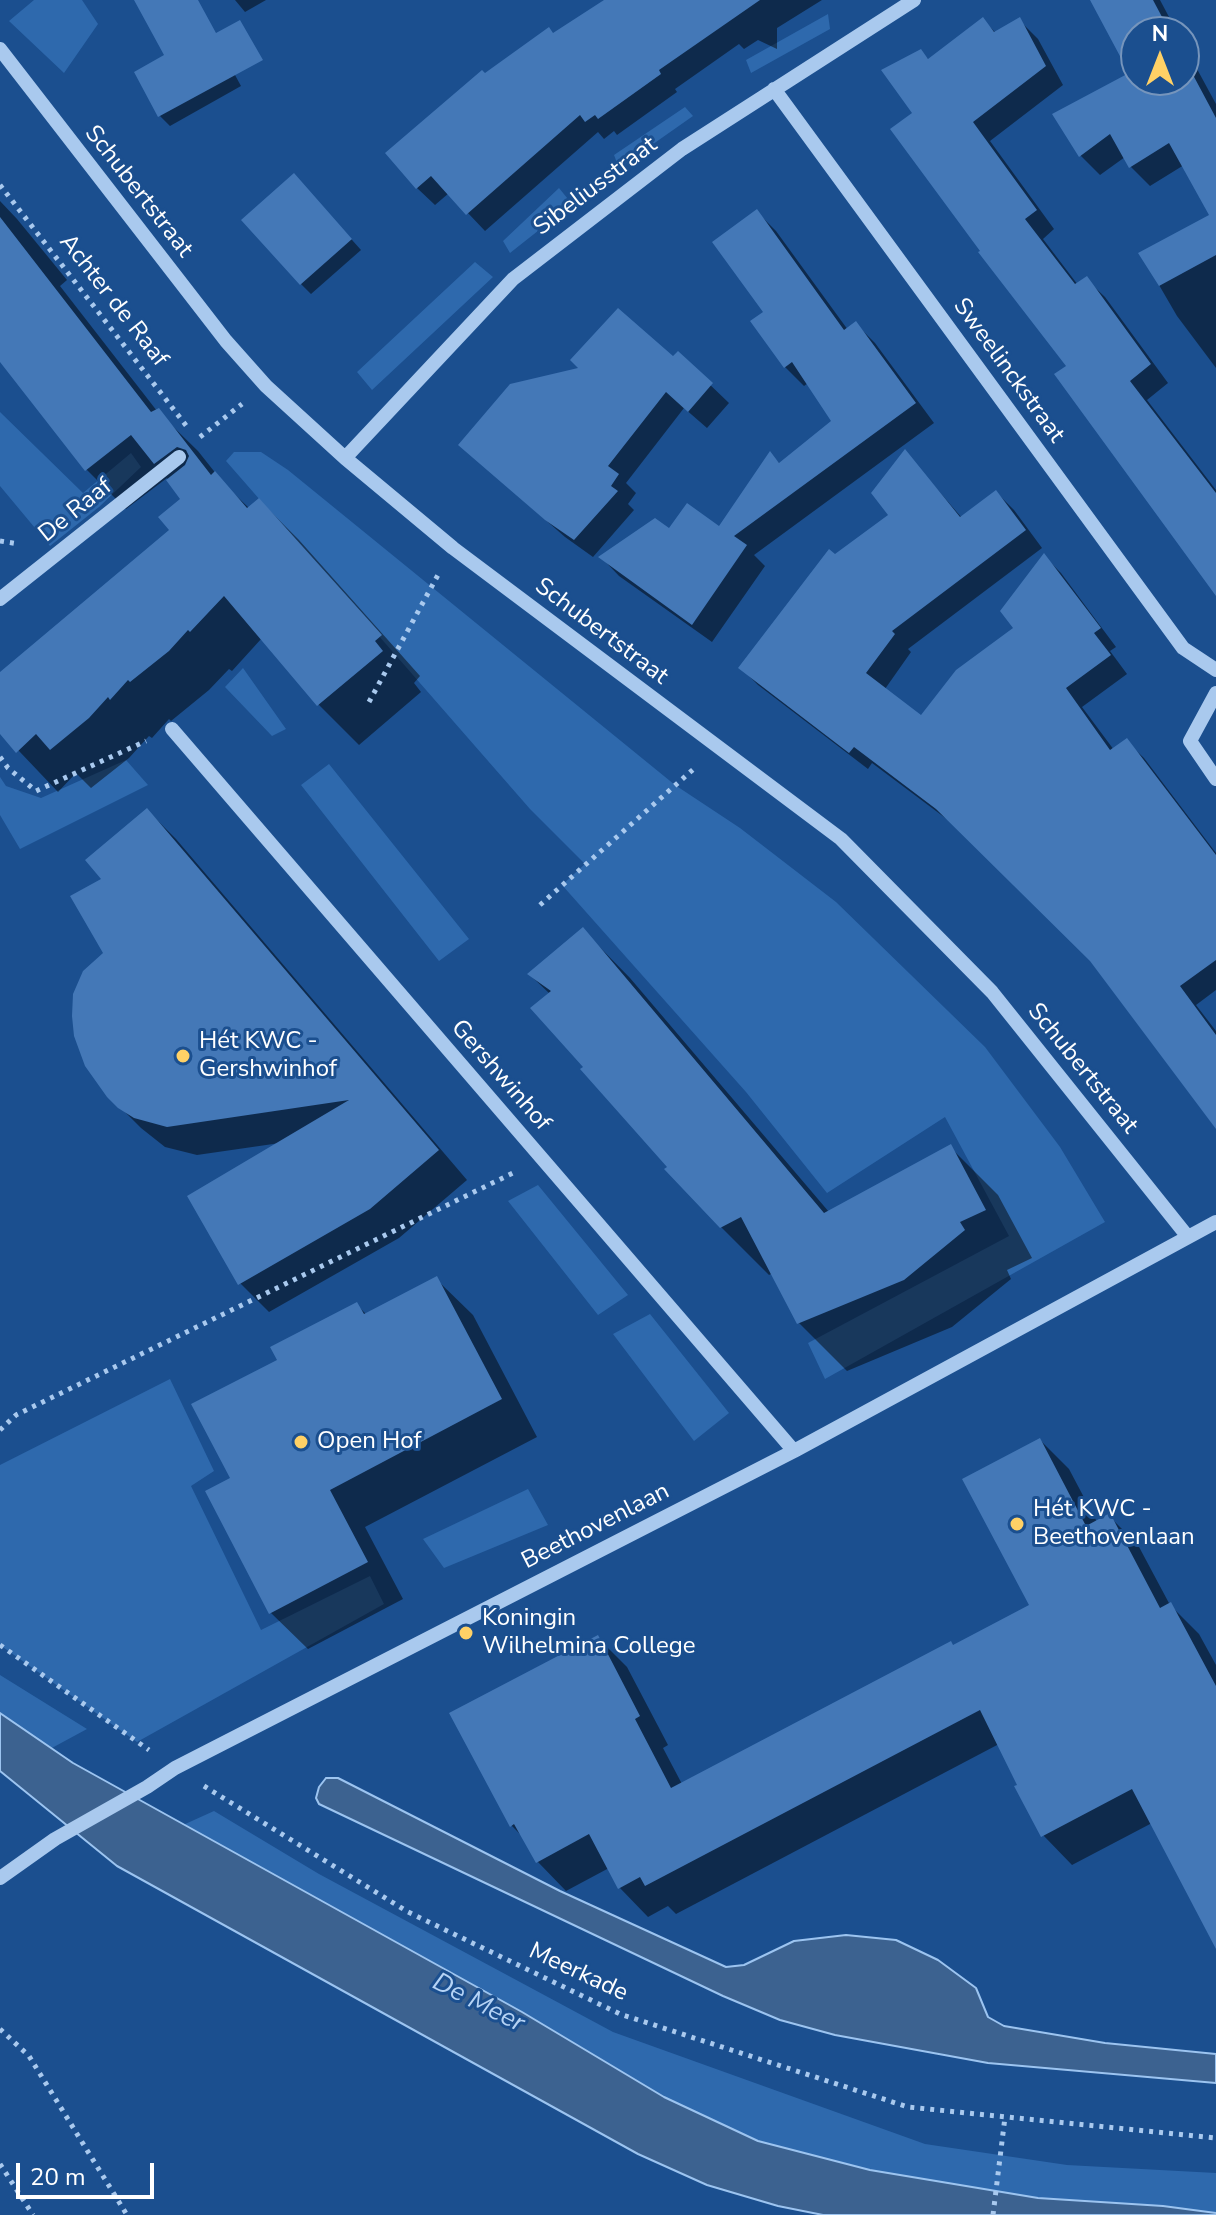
<!DOCTYPE html>
<html>
<head>
<meta charset="utf-8">
<style>
	body { margin:0 }
	#map { position:relative; width:1216px; height:2215px; overflow:hidden; background:#1b4f8f; font-family:"Nunito Sans",sans-serif }
	canvas { display:block }
	.north { position:absolute; left:1120px; top:16px; width:80px; height:80px; box-sizing:border-box; background:#1b4f8f; border:2px solid #7695bc; border-radius:50%; rotate:0deg; font-size:22px; font-weight:700; line-height:32px; text-align:center; color:#fff }
	.north::after { content:''; display:block; margin:auto; width:28px; height:36px; background:#ffd166; clip-path:polygon(50% 0,100% 100%,50% 72%,0 100%) }
	.scale { position:absolute; left:16px; top:2163px; width:138px; height:36px; box-sizing:border-box; border:4px solid #fff; border-top:0; padding-left:10px; font-size:24px; line-height:28px; white-space:nowrap; color:#fff; -webkit-text-stroke:6px #1b4f8f; paint-order:stroke }
</style>
</head>
<body>
<div id="map">
<canvas width="1216" height="2215"></canvas>
<div class="north">N</div>
<div class="scale">20 m</div>
</div>
<script>
const context = document.querySelector('canvas').getContext('2d');
context.lineJoin = 'round';
function fillPath(path, color) { context.fillStyle = color; context.fill(path, 'evenodd'); }
const poly = rows => new Path2D(rows.map(r => 'M' + r).join(''));
function trace(path, color, width, dash) { context.strokeStyle = color; context.lineWidth = width; context.lineCap = dash ? 'butt' : 'round'; context.setLineDash(dash || []); context.stroke(path); }
function label(font, color, halo, rows, align = 'center') {
  context.font = font + ' "Nunito Sans",sans-serif'; context.lineWidth = 6; context.setLineDash([]); context.textBaseline = 'middle'; context.strokeStyle = halo; context.fillStyle = color; for (const [text, x, y, turn = 0] of rows) {
    context.save(); context.translate(x, y); context.rotate((+turn || 0) * Math.PI / 180); context.textAlign = isNaN(turn) ? turn : align; if (halo) context.strokeText(text, 0, 0); context.fillText(text, 0, 0); context.restore();
  }
}
fillPath(poly([
	[34,0,82,0,98,24,64,73,9,21],
	[828,14,830,29,751,73,746,60],
	[685,107,693,116,619,168,614,155],
	[559,188,572,204,510,253,503,241],
	[475,262,493,277,372,390,357,372],
	[0,412,83,493,131,453,141,467,99,507,50,546,0,486],
	[234,452,261,452,288,470,675,785,740,828,836,902,985,1047,1060,1147,1105,1222,825,1379,808,1343,1009,1236,945,1117,827,1193,746,1092,562,885,585,864,530,809,226,461],
	[243,668,286,729,272,736,225,687],
	[126,760,148,785,20,849,0,815,0,777,6,786,41,798],
	[329,764,469,939,439,961,301,785],
	[538,1185,628,1295,598,1315,508,1201],
	[650,1314,729,1413,694,1441,613,1334],
	[170,1379,214,1471,191,1486,261,1630,370,1576,384,1604,137,1742,0,1645,0,1465],
	[528,1489,548,1525,444,1568,423,1539],
	[0,1675,87,1729,50,1749,0,1712],
	[214,1811,319,1874,613,2032,925,2144,1067,2165,1216,2173,1216,2213,1038,2198,870,2170,758,2141,664,2097,522,2012,183,1825]
]), '#2e69ad');
const water = poly([
	[0,1713,73,1763,522,2012,664,2097,758,2141,870,2170,1038,2198,1163,2206,1216,2213,1216,2215,823,2215,778,2206,707,2185,638,2154,117,1866,0,1771,0,1713],
	[326,1778,338,1778,560,1891,726,1967,744,1965,794,1941,846,1935,896,1940,938,1960,976,1988,988,2017,1004,2026,1105,2043,1216,2054,1216,2083,988,2063,835,2035,780,2020,723,1996,319,1804,316,1798,319,1787,326,1778]
]);
fillPath(water, '#3c6290');
trace(water, '#9cc4f0', 2);
fillPath(poly([
	[136,0,194,0,241,86,170,126,160,116,167,56],
	[235,0,266,0,245,12],
	[605,0,822,0,777,28,777,49,758,40,744,49,739,44,675,89,677,92,617,135,614,131,604,139,598,132,485,231,449,193,435,205,417,188,485,75,554,35],
	[1093,0,1160,0,1177,32,1136,32,1136,80,1184,80,1184,45,1216,104,1216,368,1177,316,1141,254,1211,216,1184,165,1150,186,1131,167,1125,157,1100,175,1081,156,1055,114,1132,73],
	[983,20,996,33,1019,20,1038,39,1063,85,990,141,1054,229,1043,239,1078,285,1086,279,1105,297,1168,383,1147,400,1216,490,1216,593,1069,366,915,114,920,51,929,60],
	[303,185,361,250,311,294,301,284],
	[0,201,17,219,67,280,60,286,157,411,198,451,225,485,249,508,259,500,299,540,420,676,414,683,421,692,359,745,319,705,262,638,232,671,229,669,209,690,171,721,169,719,152,738,149,736,129,758,91,788,76,773,58,792,0,731,0,674,171,530,182,499,167,478,126,509,86,469,0,359],
	[756,211,776,231,848,330,856,324,875,343,934,423,754,555,765,566,712,642,619,576,601,557,669,531,720,529,770,454,780,464,833,421,808,383,804,386,785,367,765,312],
	[678,354,729,403,707,428,684,408,626,483,636,493,628,504,634,510,593,557,565,537,460,445,673,359],
	[905,452,962,518,996,492,1014,510,1042,548,908,649,911,652,885,689,922,717,1016,628,1044,556,1061,573,1116,647,1110,651,1127,674,1082,707,1114,750,1126,741,1144,758,1216,853,1216,990,1196,1005,1216,1031,1216,1125,1093,960,956,826,872,763,868,769,758,685,741,668,835,557,891,515],
	[147,810,176,839,467,1180,399,1238,269,1312,240,1283,280,1143,197,1155,165,1147,141,1128,111,1098,104,879],
	[583,930,630,978,829,1212,950,1147,998,1195,1032,1258,1007,1270,1011,1279,952,1327,847,1371,799,1323,773,1273,769,1275,721,1227,586,1067,550,994,530,975],
	[436,1279,473,1315,537,1437,365,1527,403,1599,308,1649,271,1613,232,1478,280,1360,357,1305,367,1315],
	[1040,1440,1069,1469,1097,1522,1109,1516,1138,1545,1170,1605,1199,1634,1216,1665,1216,1945,1152,1823,1072,1865,1043,1835,999,1744,676,1914,668,1906,648,1917,619,1887,609,1868,566,1891,537,1861,525,1839,511,1825,598,1638,627,1667,668,1745,663,1748,682,1784,1031,1606]
]), '#0007');
fillPath(poly([
	[134,0,198,0,216,33,240,20,263,60,158,117,134,72,164,55],
	[604,0,760,0,659,70,661,74,598,119,595,115,585,122,580,115,466,215,431,176,416,189,385,153,482,70,485,73,549,27,553,33],
	[1090,0,1153,0,1170,32,1136,32,1136,80,1184,80,1184,58,1216,118,1216,255,1159,286,1138,253,1209,215,1169,143,1129,168,1110,134,1079,157,1052,114,1129,73],
	[983,17,994,32,1020,17,1046,66,973,122,1037,210,1025,219,1075,284,1087,276,1151,364,1130,381,1216,493,1216,596,1054,374,1066,366,978,252,980,251,890,129,912,113,881,70,921,49,928,59],
	[294,173,352,239,300,285,241,220],
	[757,209,844,330,856,321,916,403,734,536,747,545,692,625,598,557,655,518,669,528,687,503,719,526,770,451,779,463,831,421,792,362,784,368,750,321,763,312,712,242],
	[0,217,151,412,159,408,211,475,215,471,247,508,259,498,382,635,375,641,383,651,317,706,224,596,190,632,188,630,169,651,130,682,128,680,110,700,108,697,89,718,50,750,36,734,16,753,0,734,0,672,169,530,158,517,180,499,166,480,185,465,189,456,186,450,177,447,154,464,131,435,85,471,0,362],
	[618,308,673,356,678,351,713,383,688,412,666,392,608,466,619,474,611,486,618,491,574,540,545,520,458,445,510,384,578,368,570,360],
	[905,449,960,517,996,490,1026,530,892,631,895,634,866,673,921,715,956,670,1013,628,1000,611,1044,553,1101,628,1094,633,1111,655,1066,688,1110,750,1127,738,1216,855,1216,960,1180,986,1216,1035,1216,1129,1090,961,936,809,854,747,849,753,738,668,829,549,835,554,888,515,871,493],
	[147,808,439,1150,370,1209,238,1285,187,1196,349,1100,167,1127,134,1118,118,1108,107,1097,85,1066,74,1036,72,1016,73,994,83,971,103,953,70,896,101,879,85,860],
	[583,927,824,1213,951,1144,986,1210,960,1222,965,1230,904,1280,797,1324,741,1217,720,1228,664,1169,667,1167,580,1069,583,1067,530,1008,551,991,527,974],
	[437,1276,502,1399,330,1490,368,1562,269,1614,205,1491,230,1478,191,1404,277,1360,270,1347,357,1302,364,1314],
	[1040,1438,1086,1526,1110,1513,1160,1608,1171,1602,1216,1686,1216,1949,1132,1789,1041,1837,1014,1786,1017,1785,980,1710,645,1886,640,1877,618,1889,589,1834,536,1863,514,1824,510,1827,449,1713,598,1635,640,1716,635,1719,671,1788,951,1641,953,1645,1029,1605,962,1479]
]), '#4478b7');
trace(poly([
	[0,185,188,428],
	[200,437,242,404],
	[0,541,19,544],
	[369,702,439,573],
	[0,757,8,768,36,791,146,741],
	[540,905,697,766],
	[0,1430,16,1415,513,1173],
	[0,1645,149,1750],
	[204,1786,408,1912,620,2014,908,2107,1216,2138],
	[0,2029,29,2056,127,2215],
	[0,2164,33,2215],
	[993,2215,1005,2117]
]), '#a9c9ee', 5, [4, 6]);
trace(poly([
	[0,49,226,341,266,386,345,458,453,548,841,839,992,992,1188,1237],
	[774,89,1183,648,1216,670],
	[345,458,513,279,682,149,914,0],
	[0,599,179,457],
	[1216,693,1190,741,1216,779],
	[172,729,794,1451],
	[0,1878,55,1839,147,1787,175,1768,794,1451,1216,1222]
]), '#a9c9ee', 14);
for (const [x, y, r, color] of [
	[183,1056,8,"#ffd166"],
	[301,1442,8,"#ffd166"],
	[1017,1524,8,"#ffd166"],
	[466,1633,8,"#ffd166"]
]) { const dot = new Path2D(); dot.arc(x, y, r, 0, 2 * Math.PI); context.fillStyle = color; context.fill(dot); trace(dot, '#1b4f8f', 3); }
label('24px', '#fff', '#1b4f8f', [
	["Sibeliusstraat",596,187,-37],
	["Schubertstraat",138,192,52],
	["Achter de Raaf",113,301,52],
	["Sweelinckstraat",1008,371,54],
	["De Raaf",76,511,-39],
	["Schubertstraat",601,632,37],
	["Schubertstraat",1082,1069,51],
	["Gershwinhof",500,1076,49],
	["Beethovenlaan",596,1527,-27],
	["Meerkade",578,1973,25]
]);
label('24px', '#fff', '#1b4f8f', [
	["Hét KWC -",199,1042],
	["Gershwinhof",199,1070],
	["Open Hof",317,1442],
	["Hét KWC -",1033,1510],
	["Beethovenlaan",1033,1538],
	["Koningin",482,1619],
	["Wilhelmina College",482,1647]
], 'left');
label('italic 26px', '#b5d3f5', '#1b4f8f', [
	["De Meer",478,2004,27]
]);
</script>
</body>
</html>
